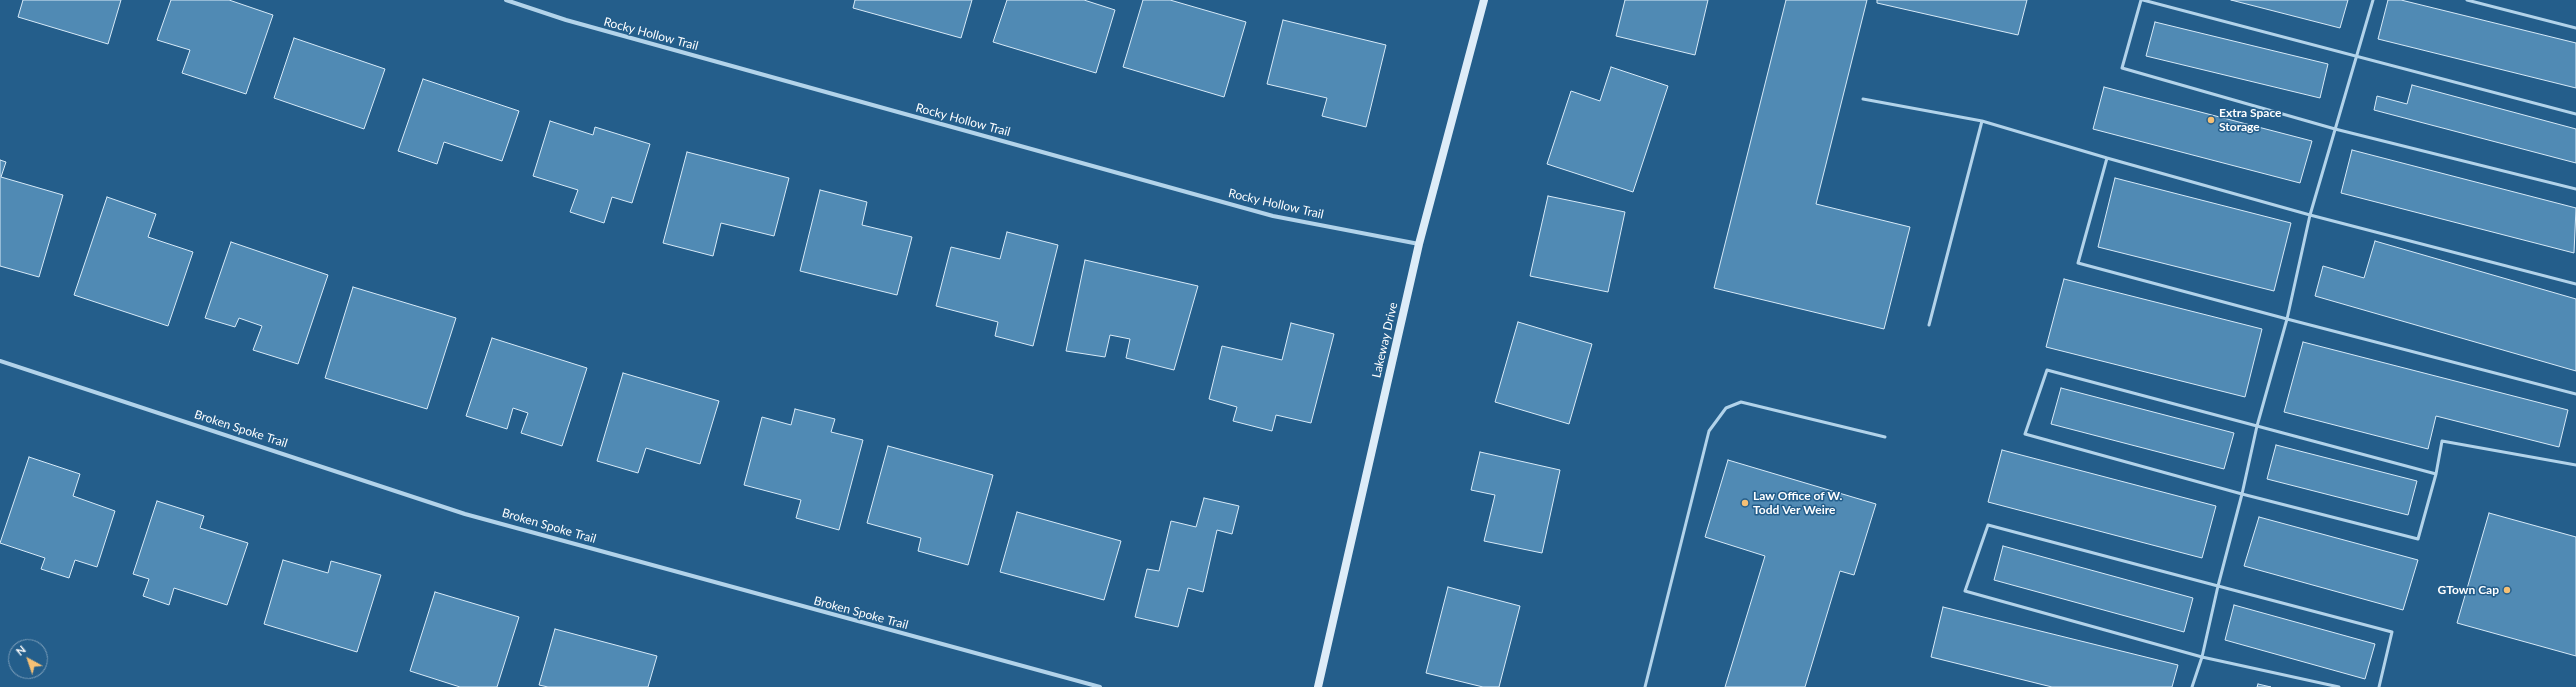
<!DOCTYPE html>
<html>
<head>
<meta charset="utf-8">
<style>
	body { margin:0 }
	#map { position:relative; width:2576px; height:687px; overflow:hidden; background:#245e8b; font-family:Lato,sans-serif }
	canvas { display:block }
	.north { position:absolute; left:8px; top:639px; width:40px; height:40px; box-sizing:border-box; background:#245e8b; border:1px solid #7c9eb9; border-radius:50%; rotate:320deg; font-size:11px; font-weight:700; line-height:16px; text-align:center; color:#fff }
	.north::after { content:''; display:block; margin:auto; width:14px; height:18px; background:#f5c075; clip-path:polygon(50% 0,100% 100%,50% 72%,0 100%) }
</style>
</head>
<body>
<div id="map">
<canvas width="2576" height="687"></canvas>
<div class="north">N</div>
</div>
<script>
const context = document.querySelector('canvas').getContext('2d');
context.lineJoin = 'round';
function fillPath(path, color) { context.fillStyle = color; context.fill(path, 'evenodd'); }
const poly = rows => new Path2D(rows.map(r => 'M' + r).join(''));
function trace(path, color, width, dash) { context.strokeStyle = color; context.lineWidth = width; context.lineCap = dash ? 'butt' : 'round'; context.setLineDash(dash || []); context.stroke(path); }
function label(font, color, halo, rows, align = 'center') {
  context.font = font + ' Lato,sans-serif'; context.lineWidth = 3; context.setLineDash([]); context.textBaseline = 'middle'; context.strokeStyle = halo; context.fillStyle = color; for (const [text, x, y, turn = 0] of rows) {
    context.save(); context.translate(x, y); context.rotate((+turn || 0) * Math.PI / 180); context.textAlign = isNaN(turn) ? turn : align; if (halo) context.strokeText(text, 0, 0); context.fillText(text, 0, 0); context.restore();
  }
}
const building = poly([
	[23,0,121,0,108,44,18,17,23,0],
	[171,0,229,0,273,15,246,94,182,73,190,50,157,40,171,0],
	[855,0,972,0,961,38,853,8,855,0],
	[1007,0,1084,0,1115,10,1096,73,993,42,1007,0],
	[1143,0,1170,0,1246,22,1224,97,1123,67,1143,0],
	[1625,0,1708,0,1695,55,1616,36,1625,0],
	[1786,0,1867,0,1816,204,1910,227,1884,329,1714,288,1786,0],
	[1877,0,2027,0,2018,35,1877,3,1877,0],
	[2231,0,2348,0,2340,28,2231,0],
	[2388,0,2401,0,2576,43,2576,88,2378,39,2388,0],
	[1283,20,1386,45,1366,127,1322,116,1327,98,1267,84,1283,20],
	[2155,22,2328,64,2320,98,2146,56,2155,22],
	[294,38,385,69,364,129,274,98,294,38],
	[1611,67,1668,86,1633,192,1547,164,1571,91,1600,101,1611,67],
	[423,79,519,111,502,161,444,142,437,164,398,151,423,79],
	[2412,85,2576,129,2576,163,2374,110,2377,96,2407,104,2412,85],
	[2104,87,2312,141,2300,183,2093,129,2104,87],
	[550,121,593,135,595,127,650,144,632,203,612,197,604,223,570,212,578,190,533,176,550,121],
	[2352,150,2576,208,2574,253,2341,193,2352,150],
	[687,152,789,178,774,236,721,223,713,256,663,243,687,152],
	[0,160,6,162,1,177,63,195,39,277,0,266,0,160],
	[2115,178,2291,223,2274,291,2098,247,2115,178],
	[820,190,867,202,862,225,912,237,897,295,800,271,820,190],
	[1548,196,1625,212,1608,292,1530,276,1548,196],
	[107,197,156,214,148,237,193,252,168,326,74,295,107,197],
	[1007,232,1058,245,1033,346,995,336,998,322,936,306,951,247,1000,259,1007,232],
	[2375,241,2576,299,2576,371,2315,296,2323,266,2364,278,2375,241],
	[231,242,328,275,298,364,253,350,262,326,239,318,235,327,205,318,231,242],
	[1085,260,1198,286,1174,370,1126,358,1130,339,1110,335,1105,357,1066,351,1085,260],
	[2064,279,2262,329,2245,397,2046,347,2064,279],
	[353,287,456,318,427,409,325,378,353,287],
	[1518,322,1592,344,1569,424,1495,402,1518,322],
	[1291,323,1334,334,1311,423,1276,415,1272,431,1233,421,1237,407,1209,399,1222,346,1282,360,1291,323],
	[492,338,587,368,562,446,521,433,528,413,513,408,507,429,466,416,492,338],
	[2303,342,2568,410,2559,447,2436,416,2428,449,2284,412,2303,342],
	[623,373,719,401,700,464,646,448,638,473,597,461,623,373],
	[2061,388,2234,433,2224,469,2051,424,2061,388],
	[795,409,835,419,831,432,863,440,839,530,796,518,801,500,744,485,762,417,791,425,795,409],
	[2276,445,2417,481,2408,515,2267,479,2276,445],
	[888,446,993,475,968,565,918,551,921,538,867,523,888,446],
	[2002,450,2216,506,2202,558,1988,502,2002,450],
	[1480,452,1560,470,1542,553,1484,541,1495,495,1471,490,1480,452],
	[29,457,80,474,73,496,115,511,97,567,75,560,69,578,41,569,45,558,0,543,29,457],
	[1728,460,1876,504,1854,575,1840,571,1805,687,1725,687,1765,556,1705,537,1728,460],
	[1204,498,1239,506,1232,534,1217,530,1203,592,1188,588,1178,627,1135,617,1147,569,1159,571,1171,521,1196,527,1204,498],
	[157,501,204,516,200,528,248,543,227,605,174,588,169,605,143,596,149,579,133,574,157,501],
	[1017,512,1121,541,1104,600,1000,572,1017,512],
	[2489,513,2576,537,2576,656,2457,623,2489,513],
	[2259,517,2418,560,2403,610,2244,566,2259,517],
	[2003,546,2193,598,2184,632,1994,580,2003,546],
	[283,560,328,573,331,561,381,575,357,652,264,624,283,560],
	[1448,587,1520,606,1499,687,1483,687,1426,673,1448,587],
	[435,592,519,617,497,687,460,687,410,671,435,592],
	[2234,605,2375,644,2365,679,2225,640,2234,605],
	[1943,607,2178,665,2172,687,2052,687,1931,657,1943,607],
	[555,629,657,656,648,687,548,687,539,685,555,629],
	[2258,684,2271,687,2257,687,2258,684]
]);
fillPath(building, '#508ab4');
trace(building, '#d7eaf8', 1);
trace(poly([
	[2141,0,2122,68,2335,129,2576,189],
	[2143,0,2576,114],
	[2467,0,2576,28],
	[1863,99,1982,121,2107,158],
	[2576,284,2310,215,2287,319,2576,394],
	[1929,325,1982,121],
	[2436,474,2257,426,2242,494,2418,539,2436,474,2442,441,2576,465],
	[1645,687,1709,431,1726,408,1741,402,1885,437],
	[2192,687,2202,657,1965,591,1988,525,2218,586,2242,494,2025,434,2047,370,2257,426,2287,319,2078,263,2107,158,2310,215,2373,0],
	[2339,687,2202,657,2218,586,2392,632,2379,687]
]), '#b2d3ea', 3);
trace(poly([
	[506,0,566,20,1273,216,1419,244],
	[0,361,465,514,1100,687]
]), '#b2d3ea', 4);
trace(poly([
	[1318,687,1419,244,1484,0]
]), '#ddecf8', 8);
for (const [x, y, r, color] of [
	[2211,120,4,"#f5c075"],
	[1745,503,4,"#f5c075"],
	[2507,590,4,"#f5c075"]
]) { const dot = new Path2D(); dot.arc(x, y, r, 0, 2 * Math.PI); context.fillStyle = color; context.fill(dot); trace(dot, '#245e8b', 1.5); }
label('12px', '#fff', '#245e8b', [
	["Rocky Hollow Trail",651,34,15],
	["Rocky Hollow Trail",963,120,15],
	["Rocky Hollow Trail",1276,204,13],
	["Lakeway Drive",1385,340,-77],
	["Broken Spoke Trail",241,429,18],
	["Broken Spoke Trail",549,526,16],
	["Broken Spoke Trail",861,613,15]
]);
label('bold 12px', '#fff', '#245e8b', [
	["Extra Space",2219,113],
	["Storage",2219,127],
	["Law Office of W.",1753,496],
	["Todd Ver Weire",1753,510],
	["GTown Cap",2499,590,"right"]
], 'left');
</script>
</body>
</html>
